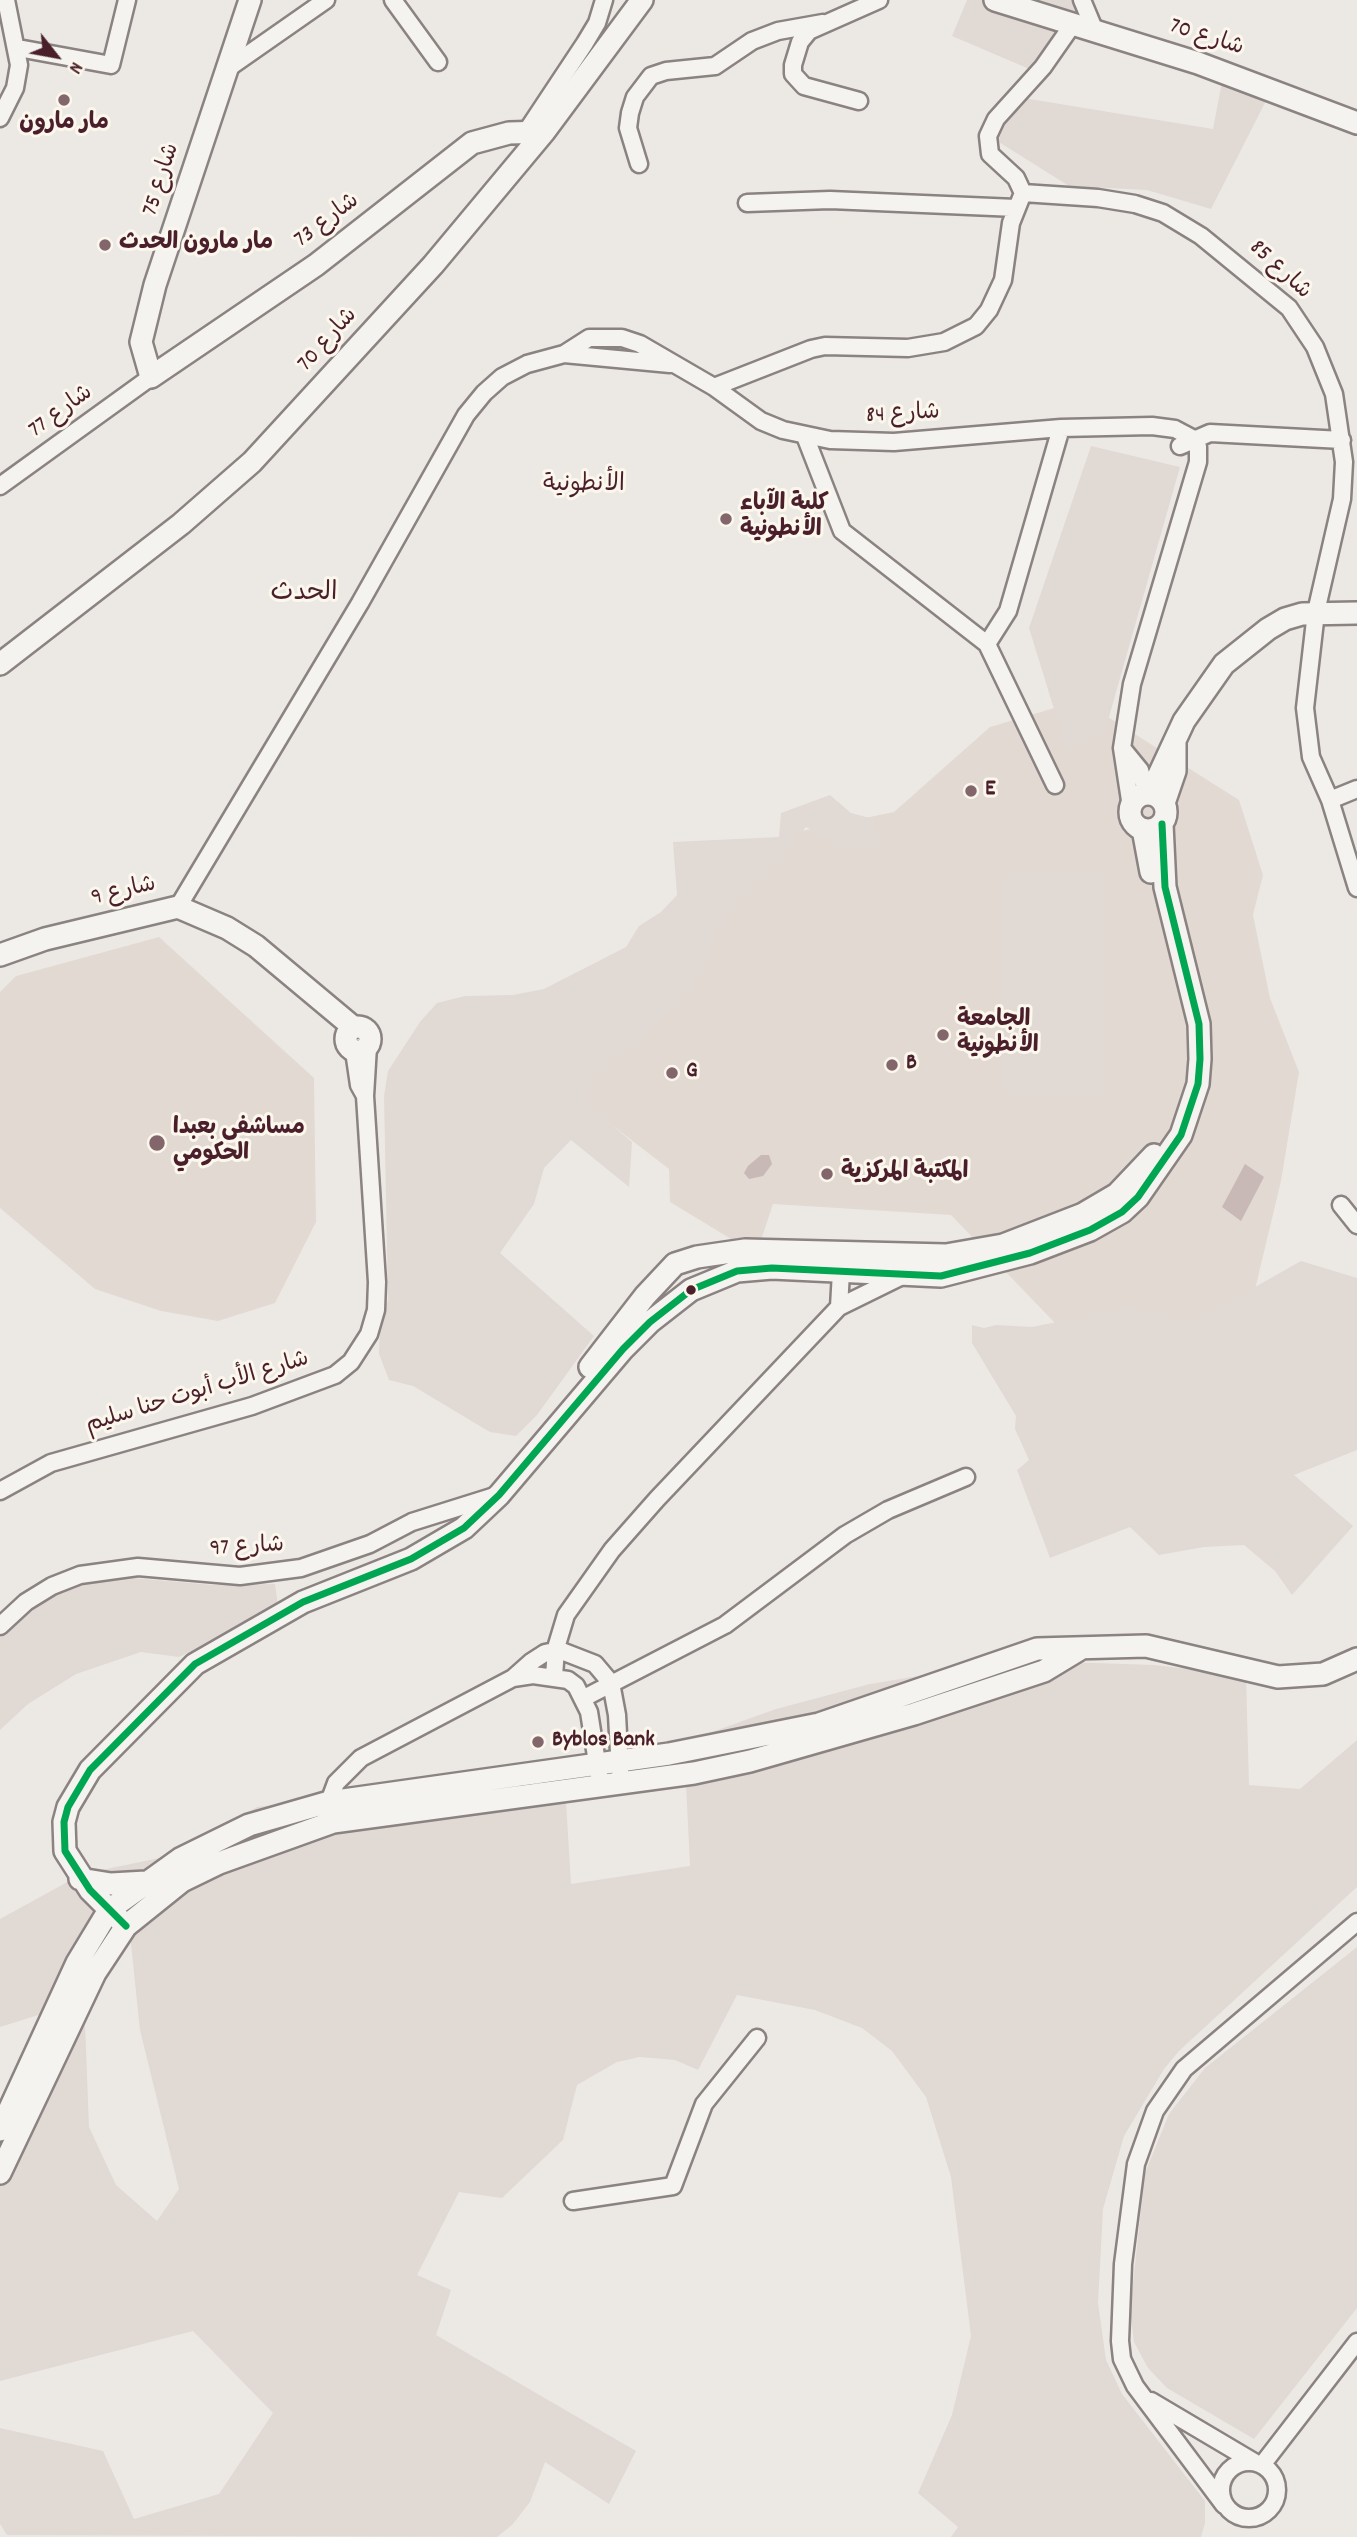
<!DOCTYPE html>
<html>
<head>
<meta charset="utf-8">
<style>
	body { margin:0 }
	#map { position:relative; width:1357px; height:2537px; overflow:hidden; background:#ece9e4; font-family:Dekko,sans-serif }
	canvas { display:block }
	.north { position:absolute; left:21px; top:21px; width:70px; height:70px; -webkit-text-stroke:5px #fbf7ec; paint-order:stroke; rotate:121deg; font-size:19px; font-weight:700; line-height:28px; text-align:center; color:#4a1f2b }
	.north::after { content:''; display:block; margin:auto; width:24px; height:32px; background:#4a1f2b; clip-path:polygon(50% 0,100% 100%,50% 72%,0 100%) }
</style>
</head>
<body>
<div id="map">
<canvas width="1357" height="2537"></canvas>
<div class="north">N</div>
</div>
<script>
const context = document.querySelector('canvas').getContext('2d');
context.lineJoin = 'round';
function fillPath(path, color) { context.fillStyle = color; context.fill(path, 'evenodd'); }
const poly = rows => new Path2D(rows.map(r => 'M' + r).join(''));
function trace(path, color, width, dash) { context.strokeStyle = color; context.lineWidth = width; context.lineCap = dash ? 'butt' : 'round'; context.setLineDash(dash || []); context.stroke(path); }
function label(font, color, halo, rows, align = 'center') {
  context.font = font + ' Dekko,"Playpen Sans Arabic",sans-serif'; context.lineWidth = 6; context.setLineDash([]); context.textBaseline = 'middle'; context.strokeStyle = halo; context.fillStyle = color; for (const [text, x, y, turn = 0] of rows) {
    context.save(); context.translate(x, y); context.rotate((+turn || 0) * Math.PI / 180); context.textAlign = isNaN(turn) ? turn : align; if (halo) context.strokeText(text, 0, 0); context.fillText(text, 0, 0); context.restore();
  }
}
fillPath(poly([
	[1081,700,1239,800,1263,875,1253,915,1270,998,1299,1072,1281,1181,1251,1306,1161,1336,1079,1348,951,1215,773,1204,761,1240,741,1245,670,1202,669,1169,556,1082,801,831,894,812,990,727],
	[159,937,314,1078,316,1222,275,1303,218,1321,161,1311,95,1289,0,1208,0,992,16,976]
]), '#e2d9d3');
fillPath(poly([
	[967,0,1084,0,1034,71,952,36],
	[1224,72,1272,89,1211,209,1147,190,1069,186,994,139,1011,96,1213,129],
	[1091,446,1180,467,1105,731,1066,748,1029,628],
	[830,795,851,813,877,820,878,847,849,849,806,827,757,886,722,920,697,979,629,1051,604,1064,586,1084,592,1108,632,1142,629,1187,571,1140,544,1168,534,1204,500,1253,594,1336,537,1415,516,1436,490,1432,413,1386,389,1380,379,1354,380,1324,388,1300,384,1096,388,1071,420,1022,437,1003,465,996,513,995,544,989,626,947,639,926,661,912,677,895,673,842,779,837,781,813],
	[1004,871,1104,871,1104,1095,1004,1095],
	[1301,1261,1357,1278,1357,1450,1294,1475,1353,1526,1292,1595,1275,1571,1244,1545,1204,1547,1159,1555,1130,1527,1050,1558,1017,1470,1029,1460,1015,1429,1016,1416,972,1343,972,1325,984,1328,996,1325,1032,1327,1130,1307,1193,1322],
	[121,1577,213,1585,275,1584,278,1606,240,1629,179,1657,141,1652,76,1674,28,1704,0,1730,0,1638,10,1625,50,1597,80,1583],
	[1063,1662,1155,1665,1246,1676,1249,1785,1300,1789,1357,1740,1357,1887,1179,2051,1164,2069,1124,2136,1103,2209,1098,2303,1106,2360,1122,2394,1205,2501,1205,2523,1201,2537,951,2537,958,2527,918,2493,952,2415,971,2336,951,2177,926,2097,892,2051,862,2028,815,2010,737,1995,698,2070,675,2060,640,2057,617,2062,577,2085,563,2140,502,2198,459,2192,417,2275,451,2290,436,2335,636,2451,609,2504,545,2462,530,2502,512,2525,497,2537,7,2535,0,2524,0,2428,103,2451,134,2519,219,2494,273,2413,193,2331,0,2381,0,2145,10,2150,85,2025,89,2127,116,2185,157,2221,179,2189,140,2030,130,1934,80,2002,0,2027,0,1919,82,1874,174,1855,257,1807,564,1770,571,1884,690,1866,684,1742,776,1709,870,1684,966,1668],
	[1357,1947,1357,2308,1254,2439,1167,2388,1148,2368,1134,2342,1130,2311,1145,2173,1169,2114,1205,2068]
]), '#e1d9d4');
fillPath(poly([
	[761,1155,769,1155,772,1164,763,1176,749,1179,744,1173,748,1166],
	[1245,1164,1264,1177,1241,1221,1222,1207]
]), '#c8b9b6');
const street = poly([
	[393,0,438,62],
	[1082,0,1095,31],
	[1073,24,1043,67,996,119,988,136,990,154,1016,178,1023,193,1098,198,1135,204,1163,213,1201,236,1289,308,1315,347,1334,394,1344,462,1342,499,1316,612,1305,708,1311,757,1330,800,1357,888],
	[18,48,111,65,127,0],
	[230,67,326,0],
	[859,101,804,86,793,74,793,65,800,42,809,31,879,0],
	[0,118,15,88,19,65,6,0],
	[526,132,585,43,597,23,604,0],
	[639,164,628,128,630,113,635,97,651,76,666,71,715,66,752,41,778,31,823,23],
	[747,203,830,200,1016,208],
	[564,354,670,364],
	[714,387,811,349,825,346,908,348,944,342,976,326,989,310,1003,280,1011,223,1023,193],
	[805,436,842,531,987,644,1055,785],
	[1180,446,1210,433,1342,440],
	[0,486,151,377],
	[987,644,1008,611,1061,428],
	[1122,748,1140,770,1147,794],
	[1330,800,1357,789],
	[178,907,360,603,466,415,484,393,502,377,527,364,564,354,589,338,622,338,640,344,714,387,761,421,783,430,830,440,894,442,1061,428,1152,426,1175,429,1192,438,1198,447,1198,462,1132,684,1122,748,1131,807],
	[354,1051,359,1085,364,1094],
	[1341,1205,1357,1225],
	[839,1307,841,1272],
	[0,1491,51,1463,252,1406,335,1375,351,1362,369,1334,376,1310,377,1282,365,1096,368,1046],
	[0,1626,26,1602,52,1586,80,1575,138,1567,240,1576,301,1568,370,1544,412,1522,498,1495],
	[554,1677,556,1648,566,1615,612,1550,657,1499,839,1307,904,1275],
	[513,1678,531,1662,545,1653,559,1650,595,1664,611,1683,617,1715,620,1771],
	[584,1698,725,1625,845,1535,888,1510,966,1477],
	[331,1810,329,1802,336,1783,361,1758,513,1678,533,1675,568,1680,576,1686,589,1712,599,1775],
	[573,2201,673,2186,704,2104,757,2038],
	[1151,2401,1254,2462],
	'1221 2490a28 28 0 1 1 56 0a28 28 0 1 1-56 0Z',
	[1262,2465,1357,2342],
	[1224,2505,1135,2386,1122,2359,1120,2341,1123,2264,1136,2164,1155,2111,1184,2069,1357,1922]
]);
const secondary = poly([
	[250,0,155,285,141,342,151,377,316,265,472,143,509,133,544,132],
	[995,0,1198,63,1357,123],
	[0,664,181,524,252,462,433,265,544,132,642,0],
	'1130 812a18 18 0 1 1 36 0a18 18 0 1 1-36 0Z',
	[1150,794,1184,721,1224,664,1268,629,1285,619,1302,614,1357,613],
	[1164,803,1175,771,1175,743],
	[1143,829,1151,872],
	[0,955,45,939,178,907,227,928,256,946,353,1027],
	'346 1039a12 12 0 1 1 24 0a12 12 0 1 1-24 0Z',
	[590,1367,645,1296,675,1264,697,1257,745,1250,946,1255,1003,1245,1083,1214,1117,1194,1154,1155],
	[80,1879,111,1884,146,1882],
	[126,1926,90,1890,65,1851,64,1822,68,1807,90,1770,195,1664,303,1602,411,1559,464,1528,499,1495,623,1349,650,1322,691,1290,737,1271,772,1268,941,1276,1030,1253,1090,1230,1122,1212,1138,1197,1181,1135,1198,1084,1200,1059,1199,1024,1165,887,1162,824],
	[0,2130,77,1963,109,1910,180,1859,249,1825,329,1802,669,1754,819,1724,1037,1649,1146,1646,1278,1677,1323,1674,1357,1659],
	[0,2173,95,1973,126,1926,182,1881,219,1863,333,1822,694,1773,750,1761,914,1714,1044,1671,1082,1648]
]);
trace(street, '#8b8282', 21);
trace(secondary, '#8b8282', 26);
trace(street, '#f4f3ef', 16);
trace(secondary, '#f4f3ef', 21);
trace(poly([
	[126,1926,90,1890,65,1851,64,1822,68,1807,90,1770,195,1664,303,1602,411,1559,464,1528,499,1495,623,1349,650,1322,691,1290,737,1271,772,1268,941,1276,1030,1253,1090,1230,1122,1212,1138,1197,1181,1135,1198,1084,1200,1059,1199,1024,1165,887,1162,824]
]), '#00a651', 7);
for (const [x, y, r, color] of [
	[64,100,7,"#83666c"],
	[105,245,7,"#83666c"],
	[726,519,7,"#83666c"],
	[971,791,7,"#83666c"],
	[943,1035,7,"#83666c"],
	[892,1065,7,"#83666c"],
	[672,1073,7,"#83666c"],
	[157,1143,9,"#83666c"],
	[827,1174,7,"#83666c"],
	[691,1290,6,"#4a1f2b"],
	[538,1742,7,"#83666c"]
]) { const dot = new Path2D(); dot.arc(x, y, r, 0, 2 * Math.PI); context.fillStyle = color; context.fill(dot); trace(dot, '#fbf7ec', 2.5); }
label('23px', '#4a1f2b', '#fbf7ec', [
	["شارع 70",1206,39,18],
	["شارع 75",163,180,-72],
	["شارع 73",328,222,-37],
	["شارع 85",1279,271,43],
	["شارع 70",329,341,-48],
	["شارع 77",62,413,-36],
	["شارع 84",903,416,-3],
	["شارع 9",124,893,-13],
	["شارع الأب أبوت حنا سليم",198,1394,-17],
	["شارع 97",247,1549,-3]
]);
label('bold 23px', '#4a1f2b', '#fbf7ec', [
	["مار مارون",64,125,"center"],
	["مار مارون الحدث",119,245],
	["كلية الآباء",740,506],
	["الأنطونية",740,532],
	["E",985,791],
	["الجامعة",957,1022],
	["الأنطونية",957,1048],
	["B",906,1065],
	["G",686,1073],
	["مساشفى بعبدا",173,1130],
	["الحكومي",173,1156],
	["المكتبة المركزية",841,1174],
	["Byblos Bank",552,1742]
], 'left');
label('24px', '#4a1f2b', '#fbf7ec', [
	["الأنطونية",584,487]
]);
label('26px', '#4a1f2b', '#fbf7ec', [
	["الحدث",304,595]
]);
</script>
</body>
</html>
